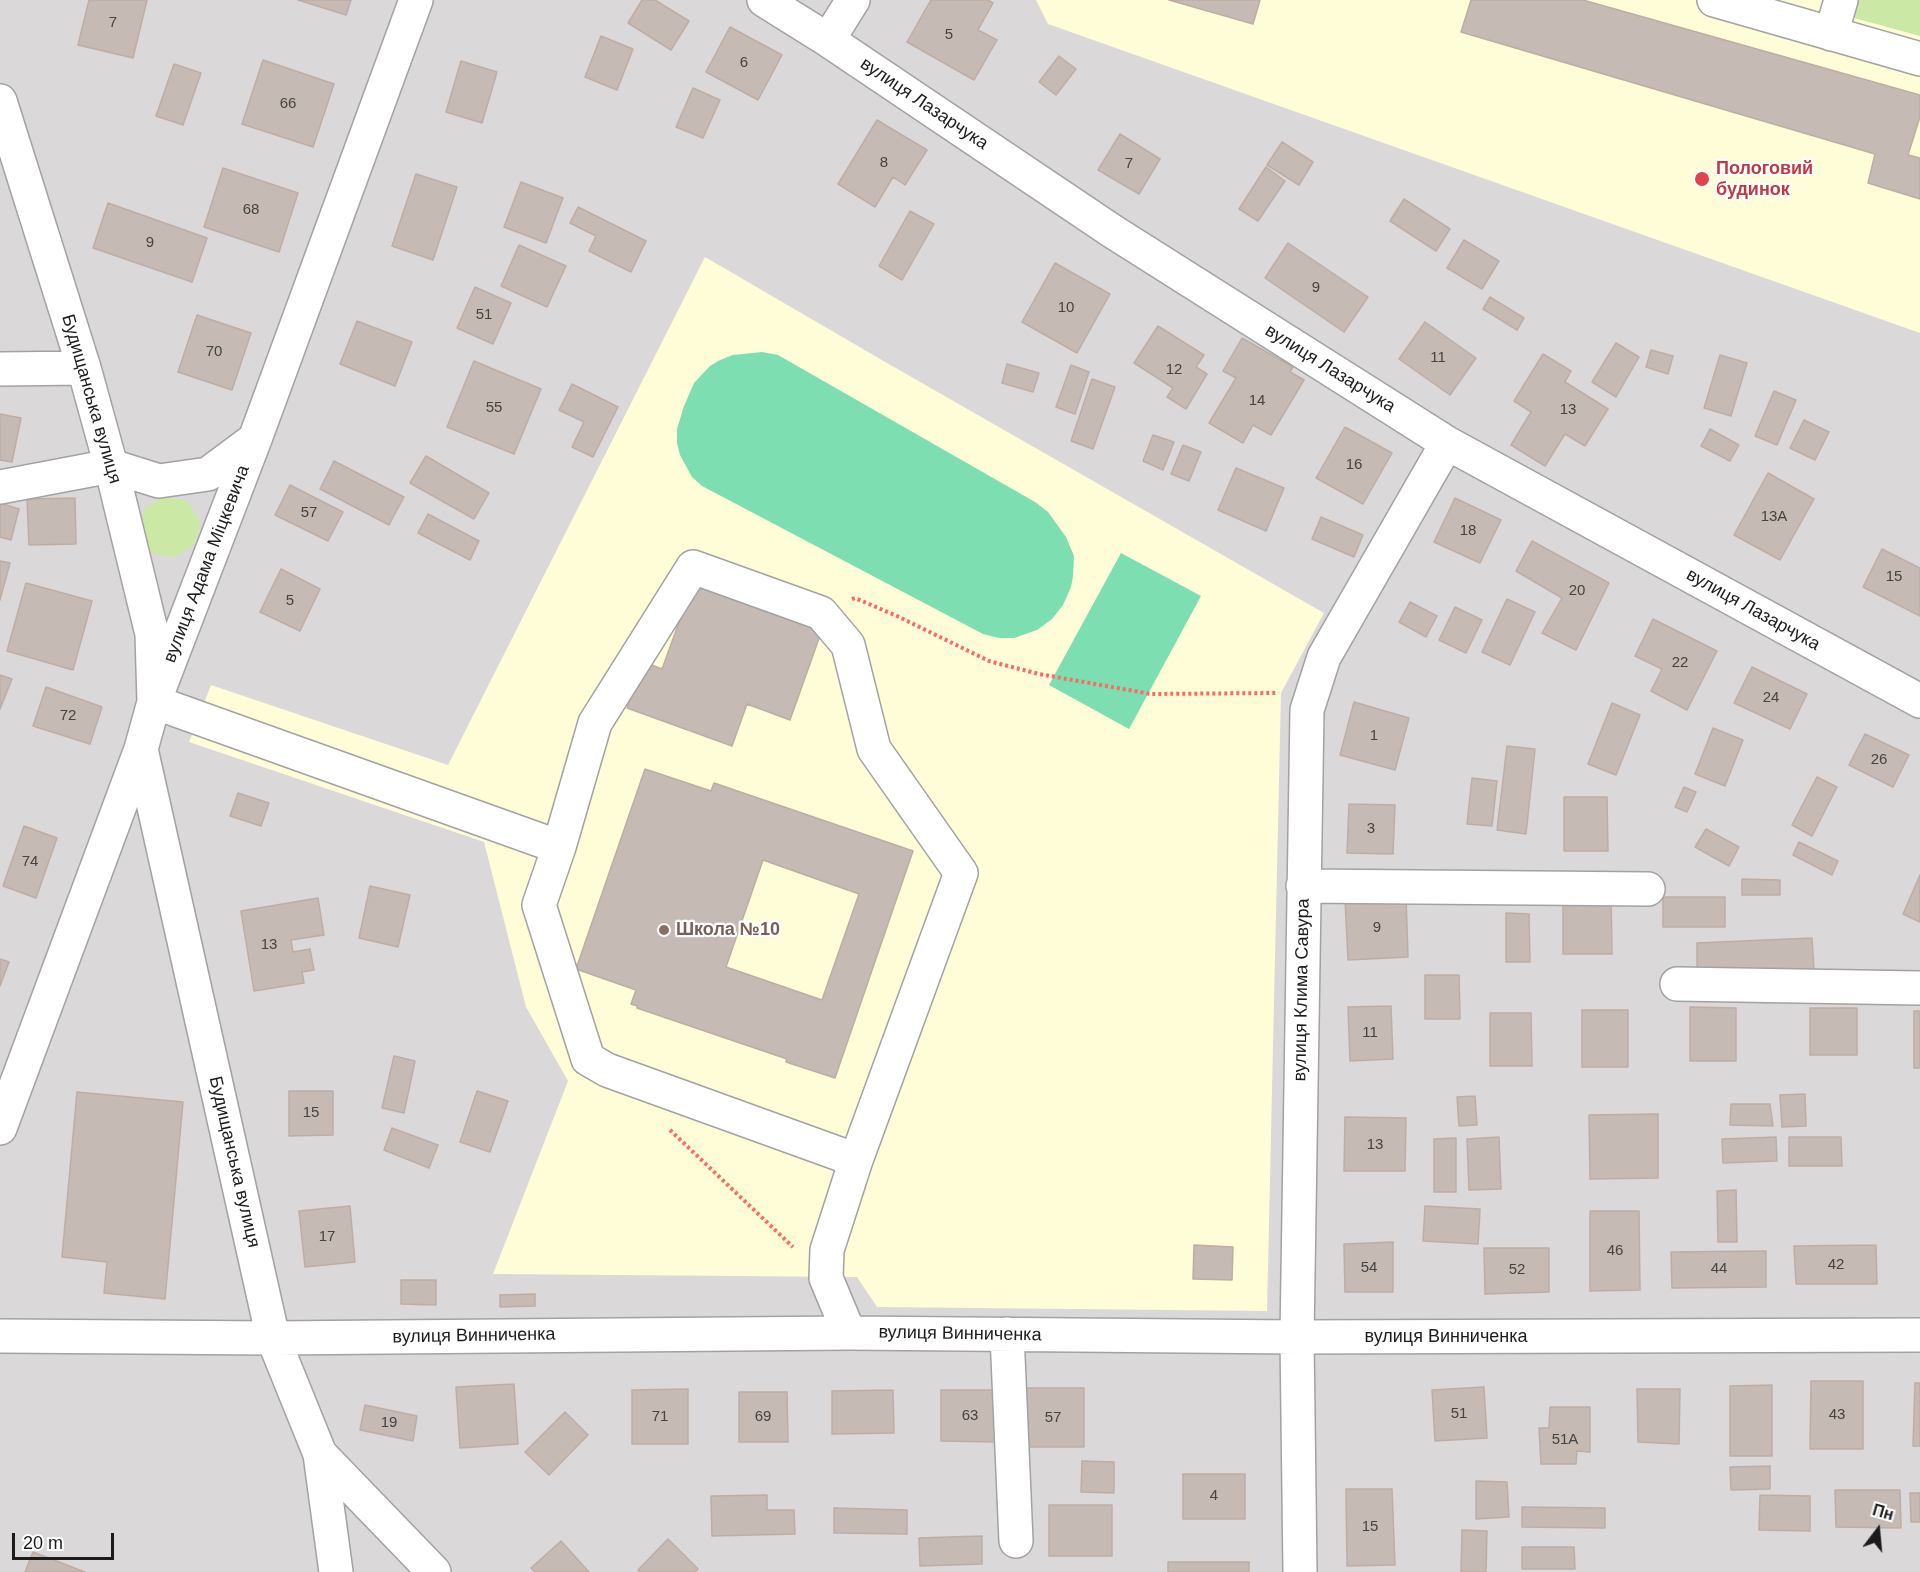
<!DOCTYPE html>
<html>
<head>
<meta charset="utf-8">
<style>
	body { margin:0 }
	#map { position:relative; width:1920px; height:1572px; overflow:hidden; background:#ede8e1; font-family:Arial,sans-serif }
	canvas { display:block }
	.north { position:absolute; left:1848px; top:1500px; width:60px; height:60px; -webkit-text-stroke:4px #fff; paint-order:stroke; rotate:16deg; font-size:16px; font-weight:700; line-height:24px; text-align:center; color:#1b1b1b }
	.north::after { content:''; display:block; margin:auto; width:21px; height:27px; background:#1b1b1b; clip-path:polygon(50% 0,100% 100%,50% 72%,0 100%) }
	.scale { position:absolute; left:12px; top:1533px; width:102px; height:27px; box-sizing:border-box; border:3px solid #1b1b1b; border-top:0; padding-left:8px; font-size:18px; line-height:21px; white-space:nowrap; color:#1b1b1b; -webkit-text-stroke:4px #fff; paint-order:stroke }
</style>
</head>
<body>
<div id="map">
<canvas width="1920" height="1572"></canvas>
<div class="north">Пн</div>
<div class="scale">20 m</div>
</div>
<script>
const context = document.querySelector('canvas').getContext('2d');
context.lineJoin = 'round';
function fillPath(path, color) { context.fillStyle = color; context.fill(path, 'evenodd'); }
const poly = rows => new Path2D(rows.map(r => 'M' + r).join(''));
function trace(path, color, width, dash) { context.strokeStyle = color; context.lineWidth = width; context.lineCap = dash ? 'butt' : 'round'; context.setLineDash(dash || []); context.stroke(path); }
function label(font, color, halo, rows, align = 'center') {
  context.font = font + ' Arial,sans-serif'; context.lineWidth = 4.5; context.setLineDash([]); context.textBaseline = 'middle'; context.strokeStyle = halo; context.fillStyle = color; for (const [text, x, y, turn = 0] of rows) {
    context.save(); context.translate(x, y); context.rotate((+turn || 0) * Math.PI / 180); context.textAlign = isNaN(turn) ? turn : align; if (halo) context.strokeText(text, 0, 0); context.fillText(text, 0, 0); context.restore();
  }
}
fillPath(poly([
	[0,0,1920,0,1920,1572,0,1572]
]), '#dad8d8');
fillPath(poly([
	[1036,0,1920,0,1920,333,1048,24],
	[705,257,887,363,1324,613,1281,693,1267,1311,877,1307,857,1277,493,1274,568,1081,526,1007,484,842,189,742,211,685,448,765]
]), '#fffcd8');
fillPath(poly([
	[1859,0,1920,0,1920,36,1854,18],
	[164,496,187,501,200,521,195,544,175,557,152,553,139,533,144,509]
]), '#cbe9a5');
fillPath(poly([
	[762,352,778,355,1035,502,1048,512,1066,537,1074,556,1073,576,1071,587,1063,605,1052,619,1037,630,1014,638,999,638,983,634,702,486,692,477,680,455,677,443,677,429,684,406,694,383,710,366,720,360,733,355],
	[1121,553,1201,596,1129,729,1049,685]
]), '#7ddeb2');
const building = poly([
	[89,0,147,0,133,58,78,45,89,0],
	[298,0,351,0,346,15,298,0],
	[642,0,655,0,689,21,671,50,628,23,642,0],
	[931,0,988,0,993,3,978,30,997,40,974,80,907,42,931,0],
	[1169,0,1260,0,1253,24,1169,0],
	[1471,0,1583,0,1920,95,1920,117,1908,155,1920,158,1920,199,1868,183,1875,154,1461,32,1471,0],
	[730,27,782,55,758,100,706,72,730,27],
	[601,36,633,49,617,90,585,77,601,36],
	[1059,56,1076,69,1056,95,1039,82,1059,56],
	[263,60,334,84,313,147,242,124,263,60],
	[461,61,497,72,482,123,446,112,461,61],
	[174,64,201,73,183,125,156,116,174,64],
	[693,88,720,100,703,138,676,127,693,88],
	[877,120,927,150,905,185,893,177,875,207,838,184,877,120],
	[1120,134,1160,159,1139,194,1098,170,1120,134],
	[1282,142,1313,162,1299,185,1267,165,1282,142],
	[1266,167,1285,181,1258,221,1239,209,1266,167],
	[223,168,298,193,279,252,204,227,223,168],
	[416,174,457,187,433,260,392,246,416,174],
	[521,182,563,198,546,243,504,227,521,182],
	[1404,199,1450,229,1436,251,1390,221,1404,199],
	[108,203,207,238,192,282,93,248,108,203],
	[578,207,646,241,631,272,589,251,596,236,570,223,578,207],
	[910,211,934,224,902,280,879,266,910,211],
	[1464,240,1499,261,1482,289,1447,268,1464,240],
	[1288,243,1368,297,1344,332,1265,278,1288,243],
	[519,245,566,266,547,307,501,286,519,245],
	[1055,263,1110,294,1077,353,1022,322,1055,263],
	[475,287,511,303,493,344,457,328,475,287],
	[1490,297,1524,318,1517,330,1483,309,1490,297],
	[197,315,251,333,232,390,178,372,197,315],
	[357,321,412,342,395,386,340,364,357,321],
	[1425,322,1476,358,1450,395,1399,359,1425,322],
	[1158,326,1204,355,1196,367,1207,374,1186,409,1167,397,1173,388,1134,363,1158,326],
	[1242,338,1293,367,1290,372,1304,380,1271,435,1253,425,1243,443,1209,423,1236,378,1223,371,1242,338],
	[1616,343,1639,357,1616,397,1592,382,1616,343],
	[1651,350,1673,356,1668,374,1646,367,1651,350],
	[1543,354,1571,371,1565,382,1608,409,1585,446,1565,434,1545,466,1511,445,1531,412,1514,401,1543,354],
	[1720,355,1747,363,1731,416,1704,408,1720,355],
	[474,361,541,389,514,454,447,427,474,361],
	[1007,364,1039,373,1033,392,1002,383,1007,364],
	[1071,365,1089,372,1075,414,1056,407,1071,365],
	[1092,379,1115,387,1093,449,1071,441,1092,379],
	[572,384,618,407,593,457,572,447,584,422,559,410,572,384],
	[1774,391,1796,400,1777,445,1755,436,1774,391],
	[0,414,21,418,12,462,0,460,0,414],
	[1804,420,1829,432,1815,460,1790,448,1804,420],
	[1345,427,1392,453,1363,504,1316,478,1345,427],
	[1710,429,1739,445,1730,461,1701,446,1710,429],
	[1153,435,1174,442,1163,470,1143,461,1153,435],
	[1183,445,1201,452,1189,481,1171,474,1183,445],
	[426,456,489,493,474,519,410,483,426,456],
	[334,461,404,497,389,525,320,489,334,461],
	[1236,468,1284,488,1266,531,1218,510,1236,468],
	[1768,473,1814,499,1780,560,1734,535,1768,473],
	[290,485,343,512,328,541,275,515,290,485],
	[75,498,76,544,29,545,27,499,75,498],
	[1455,498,1501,520,1480,563,1434,542,1455,498],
	[0,503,19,509,11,540,0,537,0,503],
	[428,514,479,541,470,560,418,533,428,514],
	[1321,517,1363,535,1354,557,1312,539,1321,517],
	[1532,541,1609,583,1576,650,1542,633,1562,598,1516,571,1532,541],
	[1882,549,1920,568,1920,616,1863,587,1882,549],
	[0,561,10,563,0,600,0,561],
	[281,569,320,589,300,631,260,612,281,569],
	[26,583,92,601,73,670,7,651,26,583],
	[693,584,822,630,790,720,747,704,732,746,627,708,644,662,662,669,693,584],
	[1507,599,1535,612,1510,665,1482,652,1507,599],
	[1410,602,1437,616,1426,637,1399,622,1410,602],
	[1455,607,1482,620,1466,653,1439,640,1455,607],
	[1653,619,1717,651,1687,710,1651,691,1662,669,1635,656,1653,619],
	[1752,667,1807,694,1790,729,1734,703,1752,667],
	[0,675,12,679,0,709,0,675],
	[46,687,102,707,90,744,33,726,46,687],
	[1354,702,1409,718,1395,770,1340,755,1354,702],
	[1612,703,1640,715,1616,775,1588,764,1612,703],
	[1713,728,1743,740,1725,786,1695,774,1713,728],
	[1865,734,1909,755,1893,787,1849,765,1865,734],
	[1507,746,1535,749,1526,834,1497,830,1507,746],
	[645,769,711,791,714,783,913,851,835,1078,786,1062,787,1059,637,1008,637,1006,631,1004,636,990,576,969,645,769],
	[763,860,859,894,822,1000,726,967,763,860],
	[1817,777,1837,787,1812,836,1792,825,1817,777],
	[1472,778,1497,781,1492,826,1467,824,1472,778],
	[1684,787,1696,792,1687,812,1675,807,1684,787],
	[238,793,269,803,261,826,230,816,238,793],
	[1564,797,1607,797,1608,851,1564,851,1564,797],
	[1349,804,1395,805,1393,854,1347,853,1349,804],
	[24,826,57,838,36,898,3,886,24,826],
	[1706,829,1739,847,1729,866,1695,847,1706,829],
	[1799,842,1838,861,1832,875,1793,855,1799,842],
	[1920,875,1920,922,1903,914,1920,875],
	[1742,879,1780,880,1780,895,1742,895,1742,879],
	[370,886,410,895,398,947,359,938,370,886],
	[1563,896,1611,896,1612,954,1563,954,1563,896],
	[1406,897,1408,957,1348,960,1345,899,1406,897],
	[1663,897,1725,897,1725,927,1663,927,1663,897],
	[318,898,324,935,291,940,293,952,310,949,314,970,302,972,304,983,254,991,241,911,318,898],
	[1506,913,1529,914,1530,962,1506,962,1506,913],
	[1812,938,1814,970,1697,972,1697,943,1812,938],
	[0,959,9,962,0,986,0,959],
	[1425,975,1459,975,1460,1019,1425,1019,1425,975],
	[1391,1006,1393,1059,1350,1061,1348,1007,1391,1006],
	[1690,1007,1736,1008,1736,1061,1690,1061,1690,1007],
	[1810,1008,1857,1008,1857,1055,1810,1055,1810,1008],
	[1582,1010,1628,1010,1628,1067,1582,1067,1582,1010],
	[1914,1011,1920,1011,1920,1068,1914,1068,1914,1011],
	[1490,1013,1531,1013,1532,1066,1490,1066,1490,1013],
	[394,1056,415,1061,404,1113,382,1108,394,1056],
	[289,1091,333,1091,333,1135,289,1136,289,1091],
	[477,1091,508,1101,490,1152,460,1142,477,1091],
	[77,1092,183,1102,165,1299,104,1293,107,1262,62,1257,77,1092],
	[1805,1094,1806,1126,1782,1127,1780,1095,1805,1094],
	[1475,1096,1477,1125,1459,1126,1457,1097,1475,1096],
	[1731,1104,1770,1104,1773,1126,1730,1125,1731,1104],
	[1658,1114,1658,1178,1590,1179,1589,1115,1658,1114],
	[1345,1117,1406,1118,1405,1171,1344,1171,1345,1117],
	[392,1128,438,1145,429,1168,384,1150,392,1128],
	[1499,1137,1501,1189,1469,1190,1467,1139,1499,1137],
	[1776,1137,1777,1161,1723,1163,1722,1139,1776,1137],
	[1789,1137,1841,1137,1842,1166,1789,1166,1789,1137],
	[1456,1138,1456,1192,1434,1192,1434,1139,1456,1138],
	[1736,1190,1737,1242,1718,1242,1717,1191,1736,1190],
	[350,1206,355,1262,305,1267,299,1211,350,1206],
	[1425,1206,1480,1209,1478,1244,1423,1241,1425,1206],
	[1590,1211,1639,1211,1640,1290,1590,1291,1590,1211],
	[1393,1242,1393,1292,1345,1292,1344,1244,1393,1242],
	[1194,1245,1233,1247,1232,1280,1193,1279,1194,1245],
	[1876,1245,1877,1284,1796,1284,1794,1246,1876,1245],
	[1484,1248,1549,1248,1549,1292,1485,1294,1484,1248],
	[1766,1251,1766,1287,1672,1288,1671,1252,1766,1251],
	[401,1280,436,1280,436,1305,401,1304,401,1280],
	[535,1294,535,1306,500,1307,500,1295,535,1294],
	[1811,1381,1863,1381,1863,1449,1810,1449,1811,1381],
	[1915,1383,1920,1383,1920,1446,1913,1446,1915,1383],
	[514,1384,518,1444,460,1448,456,1387,514,1384],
	[1772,1385,1772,1456,1730,1456,1730,1386,1772,1385],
	[1484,1387,1487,1438,1435,1441,1432,1390,1484,1387],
	[1023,1388,1084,1388,1084,1447,1023,1447,1023,1388],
	[688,1389,688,1444,632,1444,632,1390,688,1389],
	[1637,1389,1680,1389,1679,1444,1638,1442,1637,1389],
	[893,1390,894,1433,832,1434,832,1391,893,1390],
	[941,1390,999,1390,998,1442,941,1441,941,1390],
	[739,1392,787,1392,788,1442,739,1442,739,1392],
	[365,1405,417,1416,413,1441,360,1430,365,1405],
	[1550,1407,1590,1407,1590,1452,1577,1451,1576,1464,1541,1464,1539,1428,1549,1428,1550,1407],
	[565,1412,588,1435,549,1475,525,1452,565,1412],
	[1082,1461,1114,1462,1114,1493,1081,1492,1082,1461],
	[1770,1466,1770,1489,1731,1490,1730,1467,1770,1466],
	[1183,1474,1245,1474,1245,1519,1183,1519,1183,1474],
	[1476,1481,1507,1482,1509,1517,1476,1519,1476,1481],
	[1346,1489,1392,1489,1395,1565,1347,1566,1346,1489],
	[1835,1490,1900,1490,1901,1528,1836,1527,1835,1490],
	[1910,1493,1920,1493,1920,1522,1911,1522,1910,1493],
	[767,1495,767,1510,794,1510,795,1534,712,1536,711,1496,767,1495],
	[1760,1495,1810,1496,1810,1531,1759,1530,1760,1495],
	[1049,1505,1112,1505,1112,1556,1049,1556,1049,1505],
	[1522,1507,1605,1508,1605,1528,1522,1527,1522,1507],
	[834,1508,907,1510,907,1534,834,1533,834,1508],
	[1462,1530,1487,1531,1486,1572,1461,1572,1462,1530],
	[982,1536,982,1564,920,1566,919,1538,982,1536],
	[668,1539,698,1569,695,1572,640,1572,638,1570,668,1539],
	[561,1541,589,1572,535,1572,531,1568,561,1541],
	[1522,1547,1574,1547,1575,1569,1522,1569,1522,1547],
	[33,1552,85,1572,25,1572,33,1552],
	[1168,1562,1249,1562,1249,1572,1168,1572,1168,1562]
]);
fillPath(building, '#c5bab4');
trace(building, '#bfada3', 1.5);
const minor = poly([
	[764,0,828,40,1112,231,1447,443,1920,701],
	[1714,0,1920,59],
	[1831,34,1841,0],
	[828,40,853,0],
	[0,101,84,368,111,466,152,634,154,702,559,847,595,723,693,567,821,613,848,645,874,749,961,873,856,1160,827,1250,826,1278,849,1333],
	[0,369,84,368],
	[0,487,111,466,159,481,208,474,255,439],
	[141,749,273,1338,320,1454,336,1572],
	[559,847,539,905,588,1059,607,1070,856,1160],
	[1303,886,1648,889],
	[1677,984,1920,988],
	[0,1128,141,749,154,702,255,439,416,0],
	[1007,1334,1016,1541],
	[0,1336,273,1338,849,1333,1297,1337,1920,1335],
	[320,1454,434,1572],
	[1300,1572,1297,1337,1307,710,1324,657,1447,443]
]);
trace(minor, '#a2a2a2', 36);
trace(poly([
	[852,599,855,598,897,616,989,661,1039,674,1151,694,1277,693],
	[670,1130,793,1247]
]), '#fb6a64', 4, [3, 3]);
trace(minor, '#fff', 33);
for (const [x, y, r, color] of [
	[1702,179,8,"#e0444e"],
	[664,930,6,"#8d6e63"]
]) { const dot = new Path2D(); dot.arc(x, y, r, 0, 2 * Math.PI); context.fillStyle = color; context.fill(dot); trace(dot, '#fff', 2); }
label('15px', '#464341', null, [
	["7",113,23],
	["5",949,35],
	["6",744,63],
	["66",288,104],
	["8",884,163],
	["7",1129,164],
	["68",251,210],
	["9",150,243],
	["9",1316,288],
	["10",1066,308],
	["51",484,315],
	["70",214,352],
	["11",1438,358],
	["12",1174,370],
	["14",1257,401],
	["55",494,408],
	["13",1568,410],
	["16",1354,465],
	["57",309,513],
	["13А",1774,517],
	["18",1468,531],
	["15",1894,577],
	["20",1577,591],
	["5",290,601],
	["22",1680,663],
	["24",1771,698],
	["72",68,716],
	["1",1374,736],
	["26",1879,760],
	["3",1371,829],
	["74",30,862],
	["9",1377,928],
	["13",269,945],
	["11",1370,1033],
	["15",311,1113],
	["13",1375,1145],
	["17",327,1237],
	["46",1615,1251],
	["42",1836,1265],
	["54",1369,1268],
	["44",1719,1269],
	["52",1517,1270],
	["51",1459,1414],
	["43",1837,1415],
	["63",970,1416],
	["71",660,1417],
	["69",763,1417],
	["57",1053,1418],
	["19",389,1423],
	["51А",1565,1440],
	["4",1214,1496],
	["15",1370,1527]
]);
label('18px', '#1b1b1b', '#fff', [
	["вулиця Лазарчука",924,104,34],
	["вулиця Лазарчука",1330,369,32],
	["Будищанська вулиця",91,399,74],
	["вулиця Адама Міцкевича",207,564,-69],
	["вулиця Лазарчука",1753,610,29],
	["вулиця Клима Савура",1302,990,-89],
	["Будищанська вулиця",234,1162,77],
	["вулиця Винниченка",960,1334,1],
	["вулиця Винниченка",474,1336,-1],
	["вулиця Винниченка",1446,1337]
]);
label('bold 18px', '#be3a42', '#fff', [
	["Пологовий",1716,169],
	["будинок",1716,190]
], 'left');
label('bold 18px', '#785e54', '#fff', [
	["Школа №10",676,930]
], 'left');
</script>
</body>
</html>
